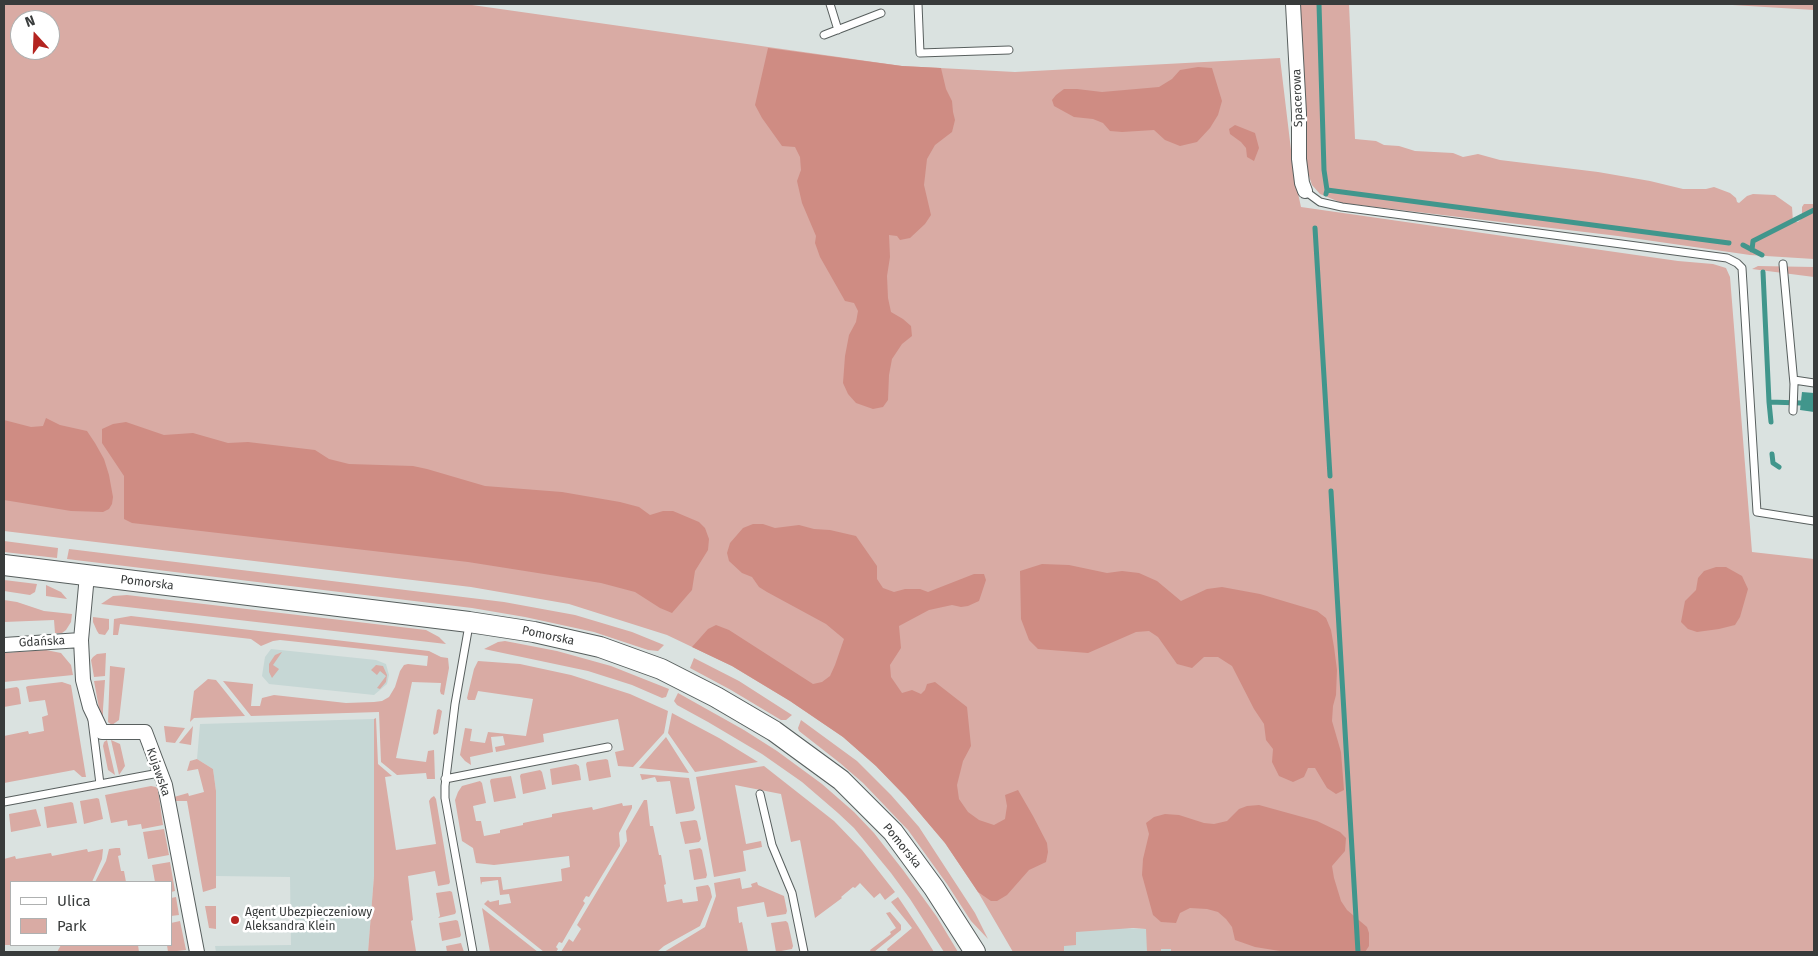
<!DOCTYPE html>
<html>
<head>
<meta charset="utf-8">
<style>
	body { margin:0 }
	#map { position:relative; width:1818px; height:956px; overflow:hidden; background:#dae2e0; font-family:"Fira Sans",sans-serif }
	canvas { display:block }
	.frame { position:absolute; inset:0; border:5px solid #383b3b; pointer-events:none }
	.legend { position:absolute; left:10px; top:881px; width:162px; height:65px; box-sizing:border-box; background:#fff; border:1px solid #afb1b1; margin:0; padding:6px 9px; list-style:none; font-size:15px; color:#383b3b }
	.legend li { display:flex; align-items:center; gap:10px; height:25px }
	.legend b { width:25px; border:1px solid #afb1b1 }
	.north { position:absolute; left:10px; top:10px; width:50px; height:50px; box-sizing:border-box; background:#fff; border:1px solid #afb1b1; border-radius:50%; rotate:340deg; font-size:14px; font-weight:700; line-height:20px; text-align:center; color:#383b3b }
	.north::after { content:''; display:block; margin:auto; width:18px; height:22px; background:#b42420; clip-path:polygon(50% 0,100% 100%,50% 72%,0 100%) }
</style>
</head>
<body>
<div id="map">
<canvas width="1818" height="956"></canvas>
<div class="frame"></div>
<ul class="legend">
<li><b style="height:6px;background:#fff"></b>Ulica</li>
<li><b style="height:14px;background:#d9aba4"></b>Park</li>
</ul>
<div class="north">N</div>
</div>
<script>
const context = document.querySelector('canvas').getContext('2d');
context.lineJoin = 'round';
function fillPath(path, color) { context.fillStyle = color; context.fill(path, 'evenodd'); }
const poly = rows => new Path2D(rows.map(r => 'M' + r).join(''));
function trace(path, color, width, dash) { context.strokeStyle = color; context.lineWidth = width; context.lineCap = dash ? 'butt' : 'round'; context.setLineDash(dash || []); context.stroke(path); }
function label(font, color, halo, rows, align = 'center') {
  context.font = font + ' "Fira Sans",sans-serif'; context.lineWidth = 5; context.setLineDash([]); context.textBaseline = 'middle'; context.strokeStyle = halo; context.fillStyle = color; for (const [text, x, y, turn = 0] of rows) {
    context.save(); context.translate(x, y); context.rotate((+turn || 0) * Math.PI / 180); context.textAlign = isNaN(turn) ? turn : align; if (halo) context.strokeText(text, 0, 0); context.fillText(text, 0, 0); context.restore();
  }
}
fillPath(poly([
	[271,649,376,660,386,664,389,675,387,684,374,695,269,684,262,676,265,657],
	[374,719,374,876,368,952,216,952,215,946,291,945,290,877,216,876,216,791,213,769,197,759,200,724],
	[1073,926,1216,932,1255,952,1036,952]
]), '#c6d7d5');
fillPath(poly([
	[4,4,465,4,902,66,1015,72,1280,58,1294,175,1301,207,1678,261,1713,264,1726,268,1730,277,1752,552,1814,559,1814,952,1171,952,1171,949,1161,949,1161,952,1147,952,1146,929,1133,928,1076,932,1076,945,1064,946,1064,952,1013,952,978,892,945,843,906,797,876,766,843,737,790,701,732,666,667,635,569,604,471,587,4,531],
	[20,20,50,20,50,50,20,50],
	[1298,4,1349,4,1355,139,1376,141,1384,145,1399,146,1415,151,1453,153,1463,157,1478,154,1500,160,1598,172,1650,181,1683,189,1706,189,1714,187,1730,193,1736,198,1737,202,1739,203,1747,196,1753,194,1775,195,1792,207,1793,222,1798,222,1802,218,1802,207,1804,204,1814,204,1814,259,1750,255,1618,236,1342,203,1320,194,1312,185,1307,170,1304,136],
	[1716,4,1814,4,1814,10],
	[1758,266,1814,267,1814,277,1752,269],
	[4,541,58,548,57,558,4,552],
	[69,549,504,602,575,615,632,632,664,645,658,651,648,650,594,632,525,617,472,608,67,559],
	[4,580,37,584,35,592,30,595,4,591],
	[46,585,61,592,67,599,46,596],
	[127,595,426,630,439,637,446,644,101,604,113,596],
	[4,600,17,602,44,611,72,614,71,622,66,630,62,633,55,633,54,620,4,622],
	[131,616,429,651,441,657,448,658,449,668,444,695,441,694,440,691,441,683,412,682,396,758,426,762,428,751,434,750,435,779,427,779,426,773,397,775,381,762,379,712,251,716,223,681,253,684,251,706,260,706,262,698,274,695,346,703,374,702,382,701,389,697,395,687,400,671,404,665,408,664,427,666,428,656,280,640,273,641,261,646,251,639,120,624,118,635,113,635,114,619],
	[93,617,109,619,109,629,105,635,99,634,97,631,93,622],
	[505,641,557,651,611,666,669,689,666,697,662,698,632,685,588,671,484,649,498,642],
	[46,650,61,653,71,665,73,675,4,682,4,653],
	[282,652,273,665,279,669,272,678,269,672,269,664,275,655],
	[106,653,105,676,94,677,91,660,93,657,97,654],
	[694,658,739,681,792,715,786,720,781,720,731,690,690,668],
	[478,661,520,664,571,675,630,694,668,711,664,733,633,767,618,766,615,752,624,750,618,719,543,734,544,742,496,752,495,747,505,745,503,736,491,737,493,752,470,757,471,765,465,761,460,755,465,728,472,729,470,741,485,743,488,732,526,736,533,699,478,691,475,700,468,700,467,698,474,669],
	[376,665,383,666,387,675,386,682,380,689,377,688,386,676,380,671,377,675,371,670],
	[110,666,125,668,119,720,112,725,108,722],
	[208,679,216,680,245,716,194,718,190,722,194,691],
	[105,680,103,709,103,718,99,708,94,681],
	[62,682,71,685,86,777,82,777,74,770,4,783,4,736,28,731,29,734,44,731,42,717,48,715,45,700,29,702,26,687,28,686],
	[17,687,19,689,21,704,4,707,4,689],
	[678,693,744,730,777,751,822,784,854,812,874,833,903,870,937,917,958,952,944,952,910,899,891,873,854,828,838,813,802,782,762,754,708,722,677,705,674,701],
	[439,709,442,711,438,733,434,735,433,733,437,710],
	[672,713,719,738,758,762,695,772,668,733],
	[376,718,378,764,392,776,385,777,396,850,436,844,429,801,431,798,434,796,436,799,450,882,449,884,438,886,435,871,408,876,413,920,411,921,416,951,419,951,419,952,368,952,374,876,374,719],
	[801,720,857,761,891,795,919,827,975,913,988,939,971,921,947,884,908,830,863,783,840,763,799,731,798,728],
	[164,726,185,728,175,743,166,742],
	[193,726,191,745,179,743],
	[666,737,689,773,639,768],
	[107,740,115,775,108,770,103,746,104,742],
	[111,740,120,744,125,766,119,775],
	[197,759,213,769,216,791,216,888,203,892,187,801,174,801,174,797,188,793,189,796,204,792,198,769,187,771,190,761],
	[606,759,608,760,611,777,589,781,586,764,587,762],
	[576,764,579,766,581,780,552,785,550,769],
	[764,766,834,821,862,850,895,892,885,900,880,893,874,898,860,883,855,888,853,887,841,897,842,898,815,918,800,840,791,842,781,794,735,785,746,844,761,841,762,847,743,851,746,871,714,877,696,777],
	[540,770,542,772,546,789,523,794,520,776,521,774],
	[640,774,689,778,695,808,693,811,676,814,670,781,657,782,655,777,642,780],
	[511,776,516,798,494,802,490,781,491,779],
	[480,781,482,783,486,803,473,806,476,821,481,821,484,836,500,833,500,830,523,825,523,823,552,817,552,814,592,807,593,810,622,803,623,806,632,805,632,808,619,833,620,846,589,897,586,896,583,901,585,903,562,943,559,942,556,947,558,949,556,952,544,952,484,904,488,900,490,902,499,900,499,905,511,903,509,894,500,895,498,880,482,882,481,885,480,877,501,877,503,890,562,881,561,869,570,867,569,856,494,865,476,863,473,848,462,841,455,800,458,792,462,786],
	[151,786,156,787,158,790,163,825,142,829,141,824,128,826,127,820,111,823,105,795],
	[97,798,99,799,103,819,84,824,80,801],
	[644,800,647,800,650,826,653,826,659,855,661,855,666,884,664,885,667,902,682,899,683,903,698,901,696,887,708,885,710,888,712,897,700,926,664,946,657,952,561,952,569,939,573,942,581,929,577,925,627,841,626,831],
	[71,802,73,803,77,823,47,828,44,807],
	[36,809,41,826,11,832,9,814],
	[695,820,697,821,701,839,699,842,685,844,680,822],
	[164,829,169,855,148,859,143,832],
	[116,848,120,848,121,855,118,856,121,871,124,871,126,882,95,882,106,861,109,849],
	[700,848,702,850,707,875,706,878,694,880,689,850],
	[87,849,88,852,103,849,102,859,92,882,11,882,11,945,4,945,4,859,15,856,16,859,51,853,52,856],
	[170,862,175,891,171,892,171,882,155,882,152,865],
	[740,878,742,889,752,887,751,884,757,882,758,885,784,896,787,911,786,914,767,917,764,902,737,907,739,923,742,922,748,952,664,952,705,927,716,896,714,883],
	[450,891,452,892,456,912,455,914,438,918,440,916,436,893],
	[176,897,179,915,171,916,171,898],
	[898,897,921,931,934,952,888,952,887,949,912,928,891,902],
	[205,906,216,906,216,929,209,928],
	[482,908,538,952,490,952],
	[890,912,901,925,901,930,874,952,871,952,870,950,891,934,890,932,896,928,886,913],
	[456,920,458,921,461,935,460,937,442,941,439,923],
	[180,921,186,950,168,952,167,945,171,945,171,923],
	[786,921,788,923,793,946,792,949,776,952,771,923],
	[461,943,464,952,447,952,446,946],
	[61,945,138,945,139,952,57,952]
]), '#d9aba4');
fillPath(poly([
	[768,48,902,66,941,68,946,89,952,101,953,112,955,120,952,132,935,145,927,159,924,185,931,215,925,224,910,238,900,240,897,236,889,235,890,257,887,276,888,298,891,312,903,319,911,326,912,336,902,344,892,359,889,375,888,400,883,407,873,409,856,403,848,394,843,383,845,356,849,335,856,322,858,311,854,303,845,301,820,257,815,243,816,236,802,203,797,181,801,170,800,157,795,147,782,146,762,118,755,105],
	[1198,67,1212,68,1222,101,1218,115,1210,128,1197,142,1180,146,1165,140,1154,130,1122,132,1110,131,1103,123,1093,119,1074,117,1054,106,1052,100,1056,95,1064,89,1077,89,1102,92,1159,87,1172,79,1180,70],
	[1235,125,1255,133,1259,148,1254,161,1247,157,1246,148,1241,142,1230,134,1229,129],
	[46,418,60,425,87,431,95,443,104,459,109,475,113,497,112,504,109,509,103,512,71,511,4,500,4,420,31,427,43,426],
	[126,422,164,435,193,433,228,443,248,442,315,450,329,459,349,464,413,466,427,469,485,486,562,492,620,502,639,507,650,515,663,511,673,511,699,522,705,528,709,539,708,550,695,571,692,590,672,613,660,608,635,592,601,583,468,562,132,523,124,519,124,476,102,443,102,429,113,424],
	[753,524,763,524,775,528,799,525,814,529,830,530,856,536,877,566,877,579,883,588,894,592,905,589,920,589,928,592,974,574,984,574,986,580,979,601,968,606,961,607,952,605,929,610,899,626,901,648,890,665,891,677,902,693,912,690,921,694,925,690,927,684,935,682,967,707,971,746,963,761,957,785,959,799,968,812,979,820,994,825,1005,819,1007,806,1005,795,1018,790,1033,816,1047,843,1048,852,1046,862,1029,870,1007,895,997,901,991,901,978,892,945,843,906,797,876,766,843,737,790,701,732,666,692,647,708,629,716,625,729,630,813,684,822,682,830,676,835,665,844,639,826,624,767,592,759,587,752,577,742,573,729,561,727,553,730,543,743,528],
	[1042,564,1069,565,1107,573,1122,571,1139,573,1157,581,1181,601,1207,589,1222,587,1260,594,1317,611,1326,618,1331,630,1334,647,1337,670,1336,695,1333,706,1332,721,1341,752,1344,790,1336,794,1327,788,1315,768,1308,768,1304,777,1293,782,1279,776,1272,762,1273,749,1266,740,1264,724,1254,709,1232,666,1218,657,1204,657,1192,668,1177,664,1158,637,1149,631,1136,632,1088,653,1038,649,1029,640,1021,619,1020,571],
	[1716,567,1726,567,1742,576,1748,589,1740,617,1735,625,1719,629,1697,632,1688,629,1681,622,1685,601,1696,590,1698,578,1704,571],
	[1259,805,1317,821,1340,832,1346,838,1345,851,1332,866,1334,878,1341,901,1347,910,1367,927,1369,933,1369,946,1365,952,1286,952,1255,947,1235,940,1232,927,1226,919,1218,912,1207,909,1190,908,1180,913,1176,923,1161,922,1153,915,1142,875,1143,859,1149,834,1146,823,1154,817,1165,814,1179,815,1204,823,1214,824,1227,821,1239,809,1247,806]
]), '#cf8c83');
fillPath(poly([
	[1802,392,1814,393,1814,412,1800,410]
]), '#41968c');
trace(poly([
	[1319,4,1324,170,1327,190,1326,194],
	[1327,190,1729,243],
	[1315,228,1330,476],
	[1743,245,1762,255],
	[1752,250,1753,241,1814,210],
	[1763,272,1769,402,1801,403],
	[1769,402,1771,422],
	[1772,454,1773,463,1779,467],
	[1331,491,1358,952]
]), '#41968c', 5);
const service = poly([
	[830,4,838,30],
	[918,4,920,53,1009,50],
	[824,35,881,13],
	[1305,191,1320,202,1342,207,1727,258,1737,263,1742,268,1757,512,1814,521],
	[1783,264,1794,384,1793,411],
	[1794,380,1814,383],
	[469,625,455,704,445,786,445,798,473,952],
	[92,720,100,784],
	[445,779,608,747],
	[760,794,772,845,792,893,804,952],
	[4,802,159,773]
]);
const minor = poly([
	[1293,4,1299,113,1299,159,1302,183,1305,191],
	[87,575,81,640,83,680,90,707,102,732,145,732,165,785,197,952],
	[4,645,81,640]
]);
const secondary = poly([
	[4,565,469,622,534,632,600,647,661,669,716,697,774,731,841,780,893,832,934,888,975,952]
]);
trace(service, '#585f5e', 9);
trace(minor, '#585f5e', 16);
trace(secondary, '#585f5e', 22);
trace(service, '#fff', 7);
trace(minor, '#fff', 14);
trace(secondary, '#fff', 20);
for (const [x, y, r, color] of [
	[235,920,5,"#b42420"]
]) { const dot = new Path2D(); dot.arc(x, y, r, 0, 2 * Math.PI); context.fillStyle = color; context.fill(dot); trace(dot, '#fff', 2); }
label('12px', '#383b3b', '#fff', [
	["Spacerowa",1298,98,-92],
	["Pomorska",147,583,7],
	["Pomorska",548,636,12],
	["Gdańska",42,642,-3],
	["Kujawska",158,772,71],
	["Pomorska",902,846,51]
]);
label('12px', '#383b3b', '#fff', [
	["Agent Ubezpieczeniowy",245,913],
	["Aleksandra Klein",245,927]
], 'left');
</script>
</body>
</html>
